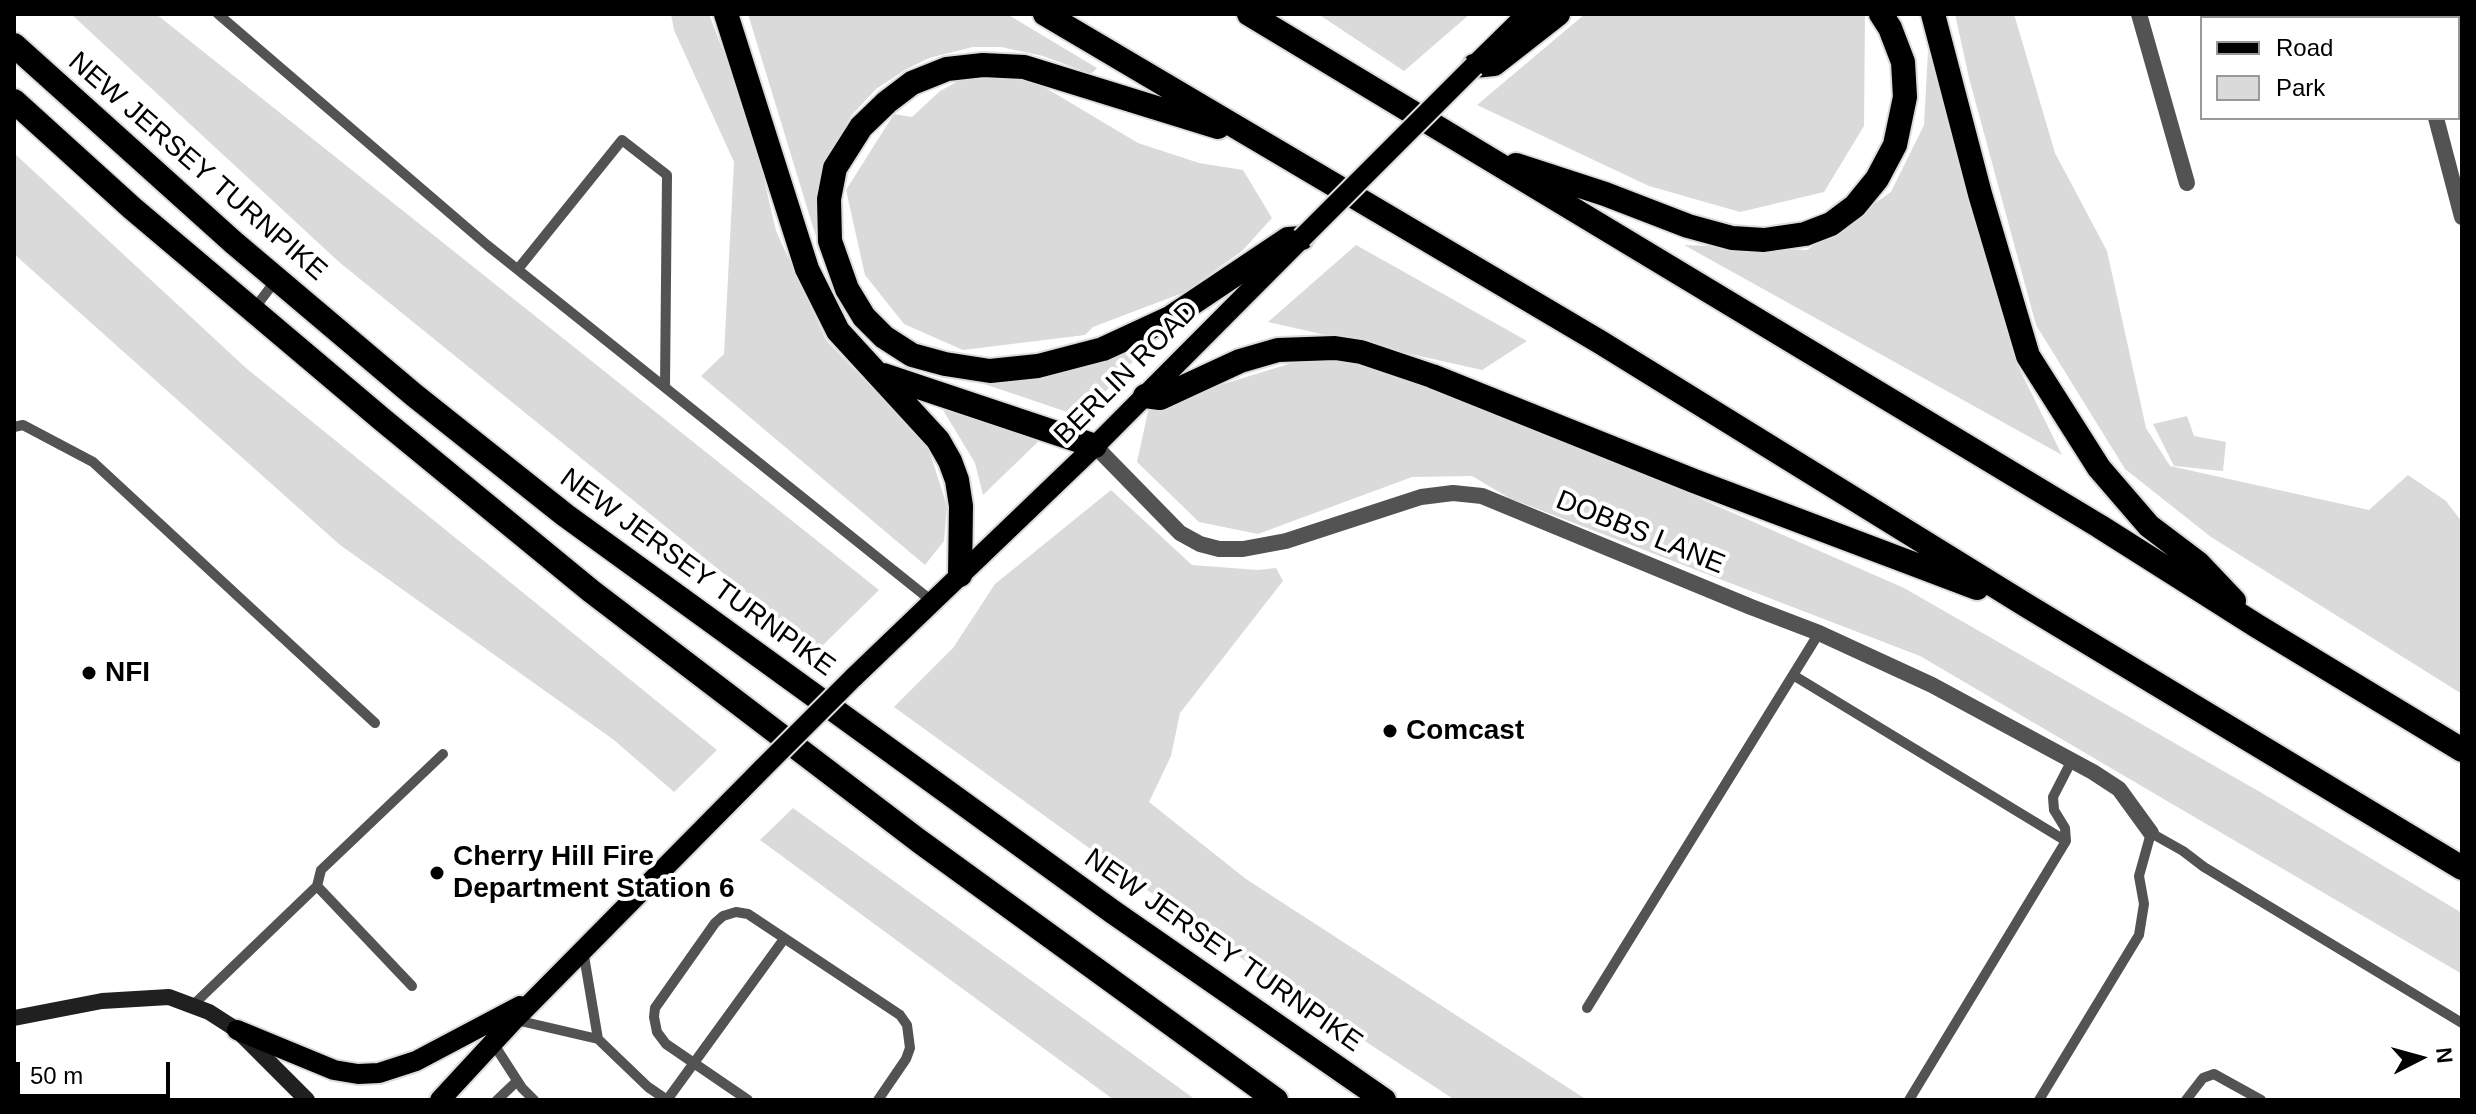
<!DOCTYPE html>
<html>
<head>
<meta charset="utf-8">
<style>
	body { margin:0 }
	#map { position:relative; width:2476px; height:1114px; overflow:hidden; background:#fff; font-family:Arial,sans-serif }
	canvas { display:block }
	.frame { position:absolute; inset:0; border:16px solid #000; pointer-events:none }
	.legend { position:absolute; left:2200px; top:16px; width:260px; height:104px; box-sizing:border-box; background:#fff; border:2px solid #999; margin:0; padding:10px 14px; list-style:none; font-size:24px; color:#000 }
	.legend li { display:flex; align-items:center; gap:16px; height:40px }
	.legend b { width:40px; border:2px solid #999 }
	.north { position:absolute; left:2380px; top:1018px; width:80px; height:80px; -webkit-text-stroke:6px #fff; paint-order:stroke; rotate:84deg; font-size:22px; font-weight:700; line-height:32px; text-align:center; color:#000 }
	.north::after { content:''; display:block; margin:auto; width:28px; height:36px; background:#000; clip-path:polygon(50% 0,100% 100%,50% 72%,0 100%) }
	.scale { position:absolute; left:16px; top:1062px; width:154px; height:36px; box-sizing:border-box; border:4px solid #000; border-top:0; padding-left:10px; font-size:24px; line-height:28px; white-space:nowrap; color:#000; -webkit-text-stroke:6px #fff; paint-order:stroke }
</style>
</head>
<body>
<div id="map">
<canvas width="2476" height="1114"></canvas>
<div class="frame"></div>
<ul class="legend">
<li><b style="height:10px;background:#000"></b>Road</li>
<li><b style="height:22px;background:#dadada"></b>Park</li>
</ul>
<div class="north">N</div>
<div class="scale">50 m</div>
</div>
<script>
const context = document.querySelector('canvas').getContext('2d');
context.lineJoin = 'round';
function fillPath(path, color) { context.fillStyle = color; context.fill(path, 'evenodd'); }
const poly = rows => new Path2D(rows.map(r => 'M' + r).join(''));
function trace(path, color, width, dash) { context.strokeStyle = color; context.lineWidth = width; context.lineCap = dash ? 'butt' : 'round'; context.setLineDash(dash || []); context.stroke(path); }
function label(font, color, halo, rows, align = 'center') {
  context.font = font + ' Arial,sans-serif'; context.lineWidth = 8; context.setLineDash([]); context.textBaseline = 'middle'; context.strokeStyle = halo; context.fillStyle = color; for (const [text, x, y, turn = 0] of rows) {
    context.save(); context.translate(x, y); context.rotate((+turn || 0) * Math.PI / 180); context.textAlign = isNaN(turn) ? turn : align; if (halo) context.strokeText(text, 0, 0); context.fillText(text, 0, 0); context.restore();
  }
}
fillPath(poly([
	[71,14,156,14,879,590,818,650,339,262],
	[671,14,709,14,752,127,776,231,826,340,928,447,947,506,944,541,925,565,701,376,724,354,734,162,674,30],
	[748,14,1007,14,1097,68,1091,74,1043,56,1001,47,973,47,929,58,905,70,876,89,851,116,835,145,824,179,832,274,824,260,813,227],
	[1318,14,1470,14,1404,71],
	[1585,14,1865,14,1864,126,1824,192,1740,212,1649,186,1477,105],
	[1955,14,2014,14,2055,153,2107,251,2146,428,2170,466,2369,510,2408,475,2446,501,2462,522,2462,694,2211,537,2125,469,2036,325,1969,78],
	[1928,51,2020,370,2062,455,1684,245,1807,250,1891,192,1924,125],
	[966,77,1034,81,1138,143,1199,163,1243,170,1272,218,1242,251,1185,292,1093,327,1085,335,963,350,904,324,865,275,846,190,894,114,912,117,940,91],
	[14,153,246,368,717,750,674,792,614,740,340,545,14,254],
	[1356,245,1527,341,1482,370,1268,322],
	[1149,344,1082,417,943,370,1048,375],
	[1321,354,1428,384,1546,431,1904,588,2267,796,2462,913,2462,974,1920,656,1509,498,1472,476,1412,477,1258,534,1199,522,1137,462,1149,407],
	[943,410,1045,435,983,495,975,463],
	[2187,416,2194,436,2226,442,2223,471,2174,466,2153,424],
	[1111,490,1192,565,1258,570,1276,568,1283,581,1180,713,1171,756,1149,802,1246,879,1587,1100,1455,1100,1276,983,894,707,953,648,995,584],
	[793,808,1196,1100,1114,1100,760,840]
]), '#dadada');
const primary = poly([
	[1474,66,1527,14],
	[853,678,1095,446,1302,238],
	[237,1030,334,1070,358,1074,379,1073,416,1061,520,1006],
	[440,1100,514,1020,763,768]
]);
const motorway = poly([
	[726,14,807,269,838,331,938,440,950,461,957,480,961,506,960,575],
	[1045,14,1600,342,2029,607,2462,868],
	[1249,14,2099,526,2257,626,2462,750],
	[1933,14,1980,194,2028,356,2099,468,2149,526,2198,563,2234,601],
	[14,45,233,242,414,395,565,515,1113,912,1384,1100],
	[1474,66,1494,64,1558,14],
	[14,101,132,208,384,421,591,591,919,841,1276,1100],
	[1218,127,1024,67,983,65,947,69,912,83,887,102,861,127,835,168,829,199,830,241,847,289,864,317,884,337,912,355,945,364,990,371,1038,366,1103,349,1170,318,1288,239,1302,238],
	[1516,165,1605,194,1688,226,1732,238,1764,240,1805,234,1831,224,1855,206,1877,179,1895,145,1905,97,1903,62,1890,28,1881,14],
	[883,375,1095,446],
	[1145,396,1160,398,1240,361,1278,350,1335,348,1361,352,1432,376,1694,481,1977,588]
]);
trace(primary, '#dbdbdb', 24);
trace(motorway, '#dbdbdb', 28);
trace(poly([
	[218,14,487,245,933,602],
	[518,269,622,140,667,175,665,386],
	[254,309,276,280],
	[14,427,23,425,93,462,375,723],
	[1793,675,2066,841],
	[317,886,321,870,443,754],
	[583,950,598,1039],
	[192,1006,317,886,412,986],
	[1587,1008,1819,633],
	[516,1020,598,1039,648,1087,667,1100],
	[493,1043,522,1088,534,1100],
	[497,1100,517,1081],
	[667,1100,784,939],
	[748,1100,666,1044,657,1032,654,1017,655,1008,715,923,723,916,736,912,748,914,900,1015,907,1025,910,1048,906,1059,878,1100],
	[1909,1100,2066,841,2065,828,2054,810,2053,797,2072,760],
	[2039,1100,2139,935,2144,904,2139,876,2151,833,2183,851,2204,867,2462,1023],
	[2186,1100,2203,1078,2214,1074,2261,1100]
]), '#535353', 10);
trace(poly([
	[2139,14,2187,183],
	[2410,14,2411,18],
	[2436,118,2462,217],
	[1095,446,1180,533,1200,544,1219,549,1243,549,1286,541,1421,497,1453,493,1482,496,1751,607,1819,633,1932,685,2093,772,2119,789,2151,833]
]), '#535353', 16);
trace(poly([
	[14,1018,102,1001,169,997,209,1012,237,1030,307,1100]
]), '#202020', 16);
trace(primary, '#000', 20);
trace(motorway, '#000', 24);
const primaryBridge = poly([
	[1302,238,1474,66],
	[763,768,853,678]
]);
trace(primaryBridge, '#dbdbdb', 24, []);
trace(primaryBridge, '#000', 20);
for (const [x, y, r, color] of [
	[89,673,8,"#000"],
	[1390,731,8,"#000"],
	[437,873,8,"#000"]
]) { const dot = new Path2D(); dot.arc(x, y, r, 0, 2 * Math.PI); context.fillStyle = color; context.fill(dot); trace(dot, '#fff', 3); }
label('28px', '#000', '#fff', [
	["NEW JERSEY TURNPIKE",197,167,41],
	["BERLIN ROAD",1127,373,-45],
	["DOBBS LANE",1640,533,22],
	["NEW JERSEY TURNPIKE",697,573,36],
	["NEW JERSEY TURNPIKE",1223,951,35]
]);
label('bold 28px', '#000', '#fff', [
	["NFI",105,673],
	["Comcast",1406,731],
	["Cherry Hill Fire",453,857],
	["Department Station 6",453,889]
], 'left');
</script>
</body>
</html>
